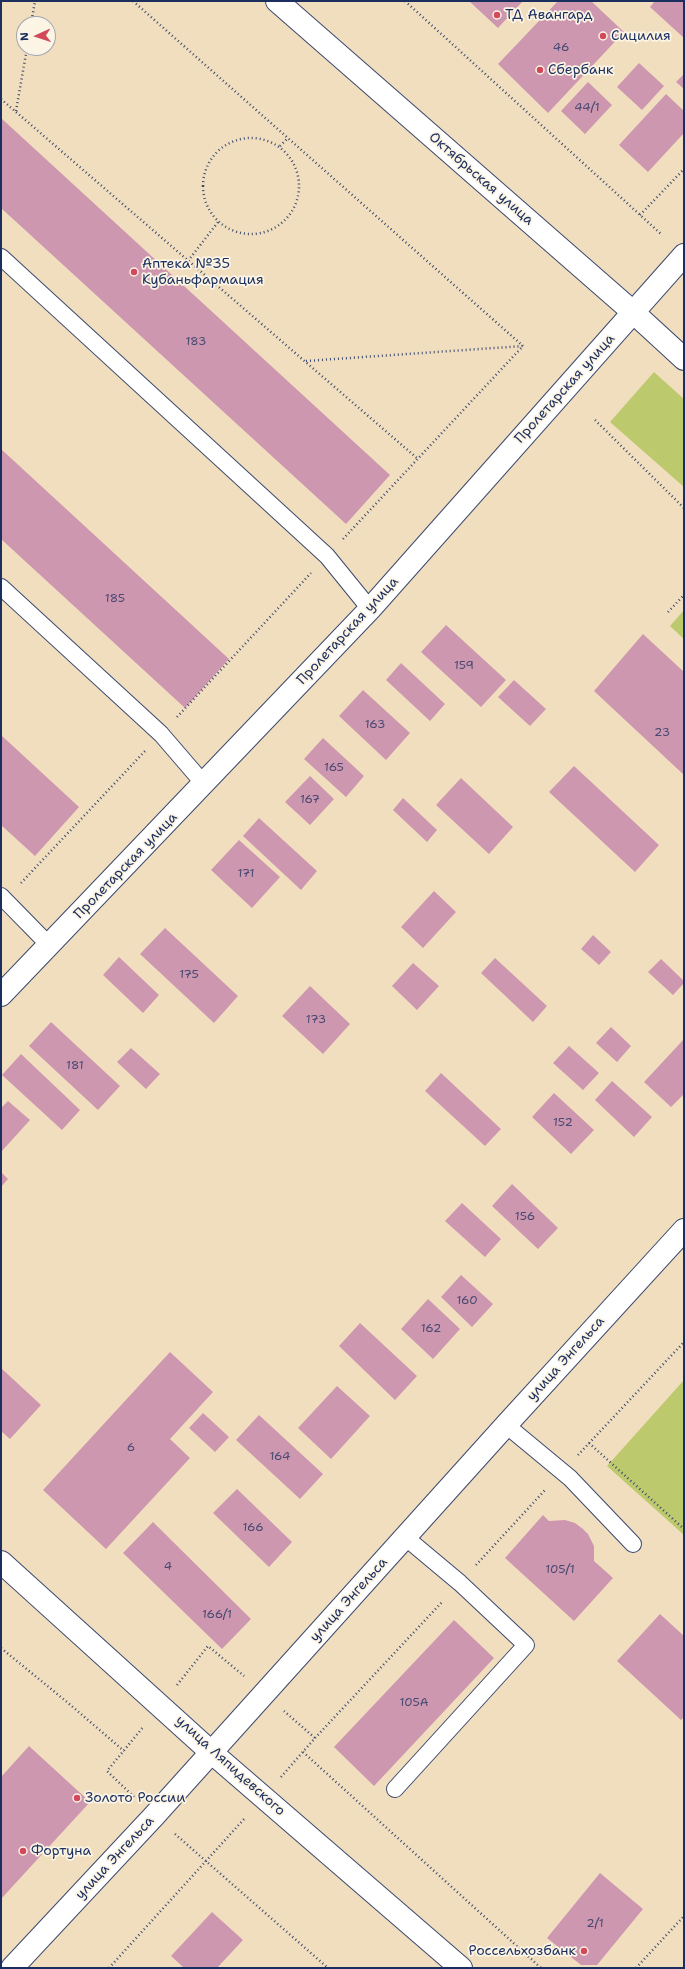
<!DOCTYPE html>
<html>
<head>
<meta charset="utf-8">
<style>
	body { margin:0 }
	#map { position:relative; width:685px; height:1969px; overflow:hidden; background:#f1debf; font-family:"Shantell Sans",sans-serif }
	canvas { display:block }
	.frame { position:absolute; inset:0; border:2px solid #1b2f5e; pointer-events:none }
	.north { position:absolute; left:16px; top:16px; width:40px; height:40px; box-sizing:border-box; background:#fcf5e5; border:1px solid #a2a6af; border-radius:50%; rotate:267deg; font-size:11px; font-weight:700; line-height:16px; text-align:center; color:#1b2f5e }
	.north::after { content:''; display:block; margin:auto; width:14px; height:18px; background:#d1495b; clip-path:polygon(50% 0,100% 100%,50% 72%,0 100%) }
</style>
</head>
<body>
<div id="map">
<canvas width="685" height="1969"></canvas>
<div class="frame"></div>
<div class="north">N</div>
</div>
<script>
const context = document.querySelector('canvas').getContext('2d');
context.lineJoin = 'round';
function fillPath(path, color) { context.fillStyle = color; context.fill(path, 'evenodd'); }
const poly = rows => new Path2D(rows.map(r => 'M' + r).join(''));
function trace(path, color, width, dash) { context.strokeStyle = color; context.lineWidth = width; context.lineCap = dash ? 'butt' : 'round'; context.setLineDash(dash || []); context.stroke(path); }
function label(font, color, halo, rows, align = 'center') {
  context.font = font + ' "Shantell Sans",sans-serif'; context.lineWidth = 3.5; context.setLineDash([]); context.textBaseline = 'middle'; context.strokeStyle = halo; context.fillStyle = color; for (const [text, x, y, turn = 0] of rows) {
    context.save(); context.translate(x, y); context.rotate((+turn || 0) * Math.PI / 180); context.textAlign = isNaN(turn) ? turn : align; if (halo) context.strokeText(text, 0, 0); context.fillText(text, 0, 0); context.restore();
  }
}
fillPath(poly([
	[654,372,684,399,684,487,610,422],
	[684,610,684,639,670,626],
	[684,1380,684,1535,607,1466]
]), '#bcc96c');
fillPath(poly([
	[469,1,523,1,498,28],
	[558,1,591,1,624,32,548,113,498,64],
	[655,1,684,2,684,38,650,7],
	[639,63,664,86,642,110,617,87],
	[684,74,684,89,676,82],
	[588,82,612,105,585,134,561,111],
	[666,94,684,111,684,133,648,172,619,145],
	[1,118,390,475,346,524,1,208],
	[1,449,229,659,185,708,1,539],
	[446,625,506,680,481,707,421,652],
	[643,634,684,672,684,775,594,691],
	[401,663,445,704,430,721,386,680],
	[514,680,546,709,530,726,498,697],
	[363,690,410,733,386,760,339,716],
	[1,735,79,807,35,856,1,825],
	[323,738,364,776,346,797,304,759],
	[574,766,659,845,635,872,549,792],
	[310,776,334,799,310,825,285,802],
	[461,778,513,827,489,854,436,805],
	[403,798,437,830,427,842,393,810],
	[259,818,317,871,301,890,243,836],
	[239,840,280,877,252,908,211,870],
	[434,891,456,912,423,948,401,927],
	[165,928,238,996,214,1023,140,954],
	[593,935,611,952,599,965,581,949],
	[119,957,159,995,143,1013,103,975],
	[495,958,547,1006,533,1022,481,973],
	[661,959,684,981,684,983,673,995,648,972],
	[413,963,439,986,417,1010,392,986],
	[310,986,350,1024,323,1054,282,1016],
	[51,1022,120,1086,98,1110,29,1046],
	[611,1027,631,1046,617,1062,596,1043],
	[684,1039,684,1094,671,1107,644,1082],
	[569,1046,599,1073,583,1090,553,1063],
	[131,1048,160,1074,146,1089,117,1062],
	[21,1054,80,1110,62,1130,2,1075],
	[441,1073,501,1129,485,1146,425,1091],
	[612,1081,652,1117,634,1137,595,1100],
	[554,1093,594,1130,571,1154,532,1117],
	[8,1101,30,1120,1,1152,1,1108],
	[1,1172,8,1179,1,1187],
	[512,1184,558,1228,538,1249,492,1206],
	[462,1203,501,1239,485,1257,445,1221],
	[461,1275,493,1304,472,1327,441,1297],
	[428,1299,460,1329,433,1359,401,1329],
	[360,1323,417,1376,395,1400,339,1346],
	[170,1352,213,1392,170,1439,190,1458,106,1549,43,1490],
	[1,1368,41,1405,10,1439,1,1431],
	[337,1386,370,1416,331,1459,298,1428],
	[203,1413,229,1437,215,1452,189,1428],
	[259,1415,323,1474,300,1499,236,1440],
	[237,1489,292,1542,269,1567,213,1513],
	[543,1515,549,1521,565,1520,575,1523,583,1529,588,1534,594,1546,594,1561,613,1578,574,1621,505,1558],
	[153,1522,251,1619,222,1649,123,1553],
	[660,1614,684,1636,684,1717,681,1720,617,1661],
	[454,1620,494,1658,374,1786,334,1747],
	[29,1746,90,1802,1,1899,1,1777],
	[600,1873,643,1909,597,1965,581,1965,547,1938],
	[212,1912,243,1940,217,1968,184,1968,171,1956]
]), '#ce97b0');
const lane = poly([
	[1,257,327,556,370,609],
	[1,587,161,734,204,784],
	[1,896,49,945],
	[506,1425,570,1478,633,1544],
	[395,1789,526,1645,460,1583,405,1537]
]);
const street = poly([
	[1,995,370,609,684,255],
	[1,1562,211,1752,461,1968]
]);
const secondary = poly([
	[277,1,634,313,684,359],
	[12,1968,154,1816,506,1425,684,1230]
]);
trace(lane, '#3b496d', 18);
trace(street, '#3b496d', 24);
trace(secondary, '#3b496d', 24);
trace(poly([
	[133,1,523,346],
	[405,1,661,234],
	[31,24,35,1],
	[1,99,418,459],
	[16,111,27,48],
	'203 186a48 48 0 1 1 96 0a48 48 0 1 1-96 0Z',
	[280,146,288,138],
	[640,215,684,169],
	[188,261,218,222],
	[306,361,523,346],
	[595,420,684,508],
	[343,539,523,346],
	[668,612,684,595],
	[177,717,311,573],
	[21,883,145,751],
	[589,1443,684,1529],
	[578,1455,684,1342],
	[476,1565,546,1489],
	[1,1648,67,1702,124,1751],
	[177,1685,208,1646,244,1676],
	[315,1738,443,1601],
	[303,1752,541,1968],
	[281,1777,315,1738,284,1711],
	[134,1797,107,1771,144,1726],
	[175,1834,328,1968],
	[109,1968,245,1818],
	[636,1968,684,1916]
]), '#3b496d', 2.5, [1, 3]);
trace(lane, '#fff', 16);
trace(street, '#fff', 22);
trace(secondary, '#fff', 22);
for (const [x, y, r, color] of [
	[497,15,4,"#d1495b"],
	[603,36,4,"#d1495b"],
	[540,70,4,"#d1495b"],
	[134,272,4,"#d1495b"],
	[77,1798,4,"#d1495b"],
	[23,1851,4,"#d1495b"],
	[584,1951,4,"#d1495b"]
]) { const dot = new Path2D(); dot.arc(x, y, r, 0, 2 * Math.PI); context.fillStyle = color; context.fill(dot); trace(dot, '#fcf5e5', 1.5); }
label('12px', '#484972', null, [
	["46",561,48],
	["44/1",587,108],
	["183",196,342],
	["185",115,599],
	["159",464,666],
	["163",375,725],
	["23",662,733],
	["165",334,768],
	["167",310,800],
	["171",246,874],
	["175",189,975],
	["173",316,1020],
	["181",75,1066],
	["152",563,1123],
	["156",525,1217],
	["160",467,1301],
	["162",431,1329],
	["6",131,1448],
	["164",280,1457],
	["166",253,1528],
	["4",168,1567],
	["105/1",560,1570],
	["166/1",217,1615],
	["105А",414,1703],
	["2/1",595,1924]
]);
label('14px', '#1b2f5e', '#fcf5e5', [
	["ТД Авангард",505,15],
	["Сицилия",611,36],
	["Сбербанк",548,70],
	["Аптека №35",142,264],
	["Кубаньфармация",142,280],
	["Золото России",85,1798],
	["Фортуна",31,1851],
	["Россельхозбанк",576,1951,"right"]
], 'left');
label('14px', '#1b2f5e', '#fcf5e5', [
	["Октябрьская улица",481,179,41],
	["Пролетарская улица",565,389,-48],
	["Пролетарская улица",348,631,-47],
	["Пролетарская улица",126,866,-46],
	["улица Энгельса",566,1359,-48],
	["улица Энгельса",349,1600,-48],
	["улица Ляпидевского",230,1766,42],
	["улица Энгельса",115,1858,-47]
]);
</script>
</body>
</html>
